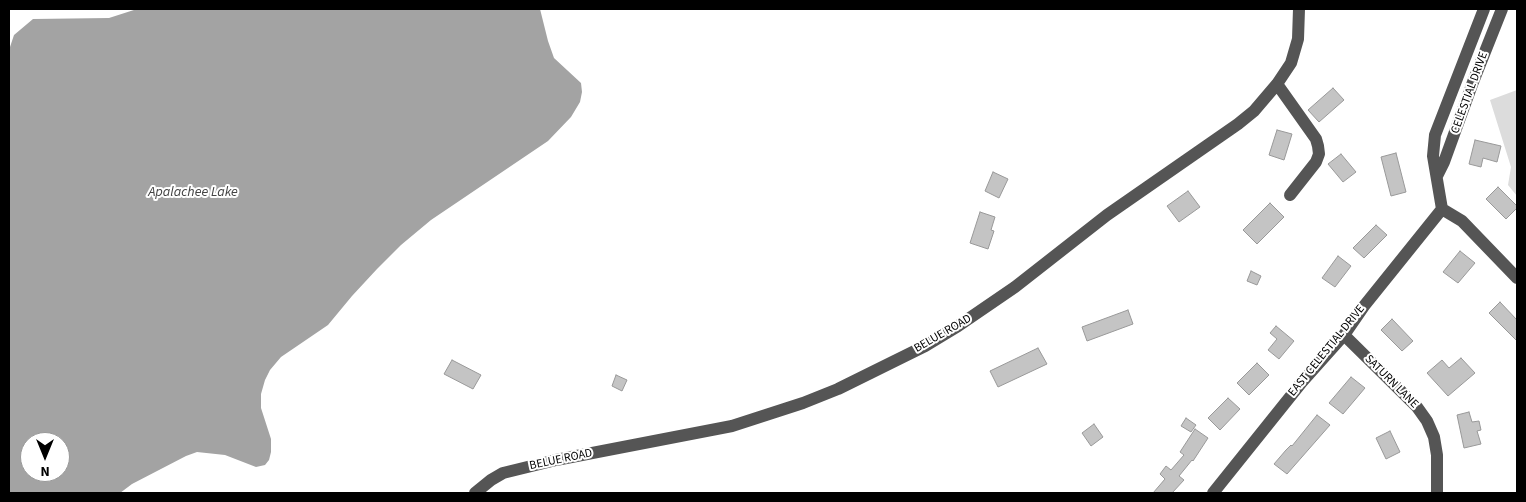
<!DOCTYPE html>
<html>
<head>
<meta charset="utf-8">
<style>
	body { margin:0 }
	#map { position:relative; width:1526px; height:502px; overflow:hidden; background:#fff; font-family:"Source Sans 3",sans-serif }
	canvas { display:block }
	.frame { position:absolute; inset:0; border:10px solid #000; pointer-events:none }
	.north { position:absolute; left:20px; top:432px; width:50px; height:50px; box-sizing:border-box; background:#fff; border:1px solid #999; border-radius:50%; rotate:180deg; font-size:14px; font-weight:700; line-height:20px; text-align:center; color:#000 }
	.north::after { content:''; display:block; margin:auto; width:18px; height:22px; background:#000; clip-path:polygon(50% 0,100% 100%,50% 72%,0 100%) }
</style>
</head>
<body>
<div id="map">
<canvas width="1526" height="502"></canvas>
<div class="frame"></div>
<div class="north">N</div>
</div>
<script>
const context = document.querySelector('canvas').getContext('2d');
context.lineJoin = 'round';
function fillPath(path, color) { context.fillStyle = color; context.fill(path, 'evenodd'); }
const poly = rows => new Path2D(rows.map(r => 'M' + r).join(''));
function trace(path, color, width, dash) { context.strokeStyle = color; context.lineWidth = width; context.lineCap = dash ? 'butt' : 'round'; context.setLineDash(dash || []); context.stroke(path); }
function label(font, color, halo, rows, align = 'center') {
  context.font = font + ' "Source Sans 3",sans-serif'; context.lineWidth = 4; context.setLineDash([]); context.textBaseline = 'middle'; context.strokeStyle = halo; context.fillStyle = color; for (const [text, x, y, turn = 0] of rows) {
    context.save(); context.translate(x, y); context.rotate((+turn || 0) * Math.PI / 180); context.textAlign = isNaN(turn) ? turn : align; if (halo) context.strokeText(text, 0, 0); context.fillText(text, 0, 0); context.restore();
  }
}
fillPath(poly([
	[1517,90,1517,196,1508,185,1511,167,1490,100]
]), '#dcdcdc');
fillPath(poly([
	[137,9,540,9,548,41,554,58,581,83,582,92,580,102,571,117,548,141,431,220,401,245,377,269,352,296,328,325,281,357,270,370,265,380,261,394,261,408,271,439,271,452,269,460,265,465,256,467,225,455,197,452,186,456,132,484,120,493,9,493,9,54,10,47,14,35,33,19,109,18],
	[30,442,60,442,60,472,30,472]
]), '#a3a3a3');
const building = poly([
	[1333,88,1344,100,1319,122,1308,110,1333,88],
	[1277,130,1292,134,1284,160,1269,155,1277,130],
	[1475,140,1501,146,1497,162,1483,158,1481,167,1469,164,1475,140],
	[1396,153,1406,192,1391,196,1381,157,1396,153],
	[1341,154,1356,172,1343,182,1328,164,1341,154],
	[993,172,1008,179,999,198,985,191,993,172],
	[1498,187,1517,206,1517,208,1506,219,1486,199,1498,187],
	[1188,191,1200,207,1179,222,1167,206,1188,191],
	[1270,203,1284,217,1257,244,1243,230,1270,203],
	[980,212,995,217,991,230,994,231,988,249,970,243,980,212],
	[1376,225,1387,235,1364,258,1353,248,1376,225],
	[1460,251,1475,263,1458,283,1443,272,1460,251],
	[1338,256,1351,266,1335,287,1322,278,1338,256],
	[1251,271,1261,276,1257,285,1247,281,1251,271],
	[1500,302,1517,320,1517,341,1489,313,1500,302],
	[1128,310,1133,324,1087,341,1082,327,1128,310],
	[1392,319,1413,341,1402,351,1381,330,1392,319],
	[1276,326,1294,341,1279,359,1268,350,1277,339,1270,333,1276,326],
	[1038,348,1047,364,998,387,990,371,1038,348],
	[1461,358,1475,373,1448,396,1427,373,1442,360,1449,368,1461,358],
	[452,360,481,375,473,389,444,374,452,360],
	[1257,363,1269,375,1249,395,1237,383,1257,363],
	[616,375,627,380,622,391,612,386,616,375],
	[1351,377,1365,388,1343,414,1329,403,1351,377],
	[1228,398,1240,409,1220,430,1208,418,1228,398],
	[1469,412,1472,422,1479,421,1481,430,1477,431,1481,444,1464,448,1457,415,1469,412],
	[1317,415,1330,425,1287,474,1274,464,1286,450,1291,445,1292,446,1317,415],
	[1186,418,1196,425,1191,432,1181,426,1186,418],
	[1094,424,1103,437,1091,446,1082,433,1094,424],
	[1195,429,1208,438,1193,461,1192,460,1179,476,1184,480,1172,493,1153,493,1165,479,1160,474,1166,466,1171,470,1184,455,1180,452,1195,429],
	[1390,431,1400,452,1386,459,1376,438,1390,431]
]);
fillPath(building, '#c4c4c4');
trace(building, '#999', 1);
trace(poly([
	[1277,84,1316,139,1318,146,1319,154,1316,162,1290,195],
	[1437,176,1444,162,1473,82,1502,9],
	[1442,209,1433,156,1435,135,1484,9],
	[1442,209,1462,221,1517,278],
	[1344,335,1417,407,1427,421,1434,437,1437,455,1437,493],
	[475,493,491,480,503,473,556,460,732,426,803,403,838,389,925,346,958,326,1015,287,1107,215,1238,124,1254,111,1277,84,1291,63,1298,39,1299,9],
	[1213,493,1302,382,1344,335,1364,306,1442,209]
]), '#555', 12);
label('12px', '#000', '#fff', [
	["CELESTIAL DRIVE",1470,93,-70],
	["BELUE ROAD",943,334,-30],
	["EAST CELESTIAL DRIVE",1327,351,-51],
	["SATURN LANE",1391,382,45],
	["BELUE ROAD",561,460,-12]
]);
label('italic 14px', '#444', '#fff', [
	["Apalachee Lake",193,193]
]);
</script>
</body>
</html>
